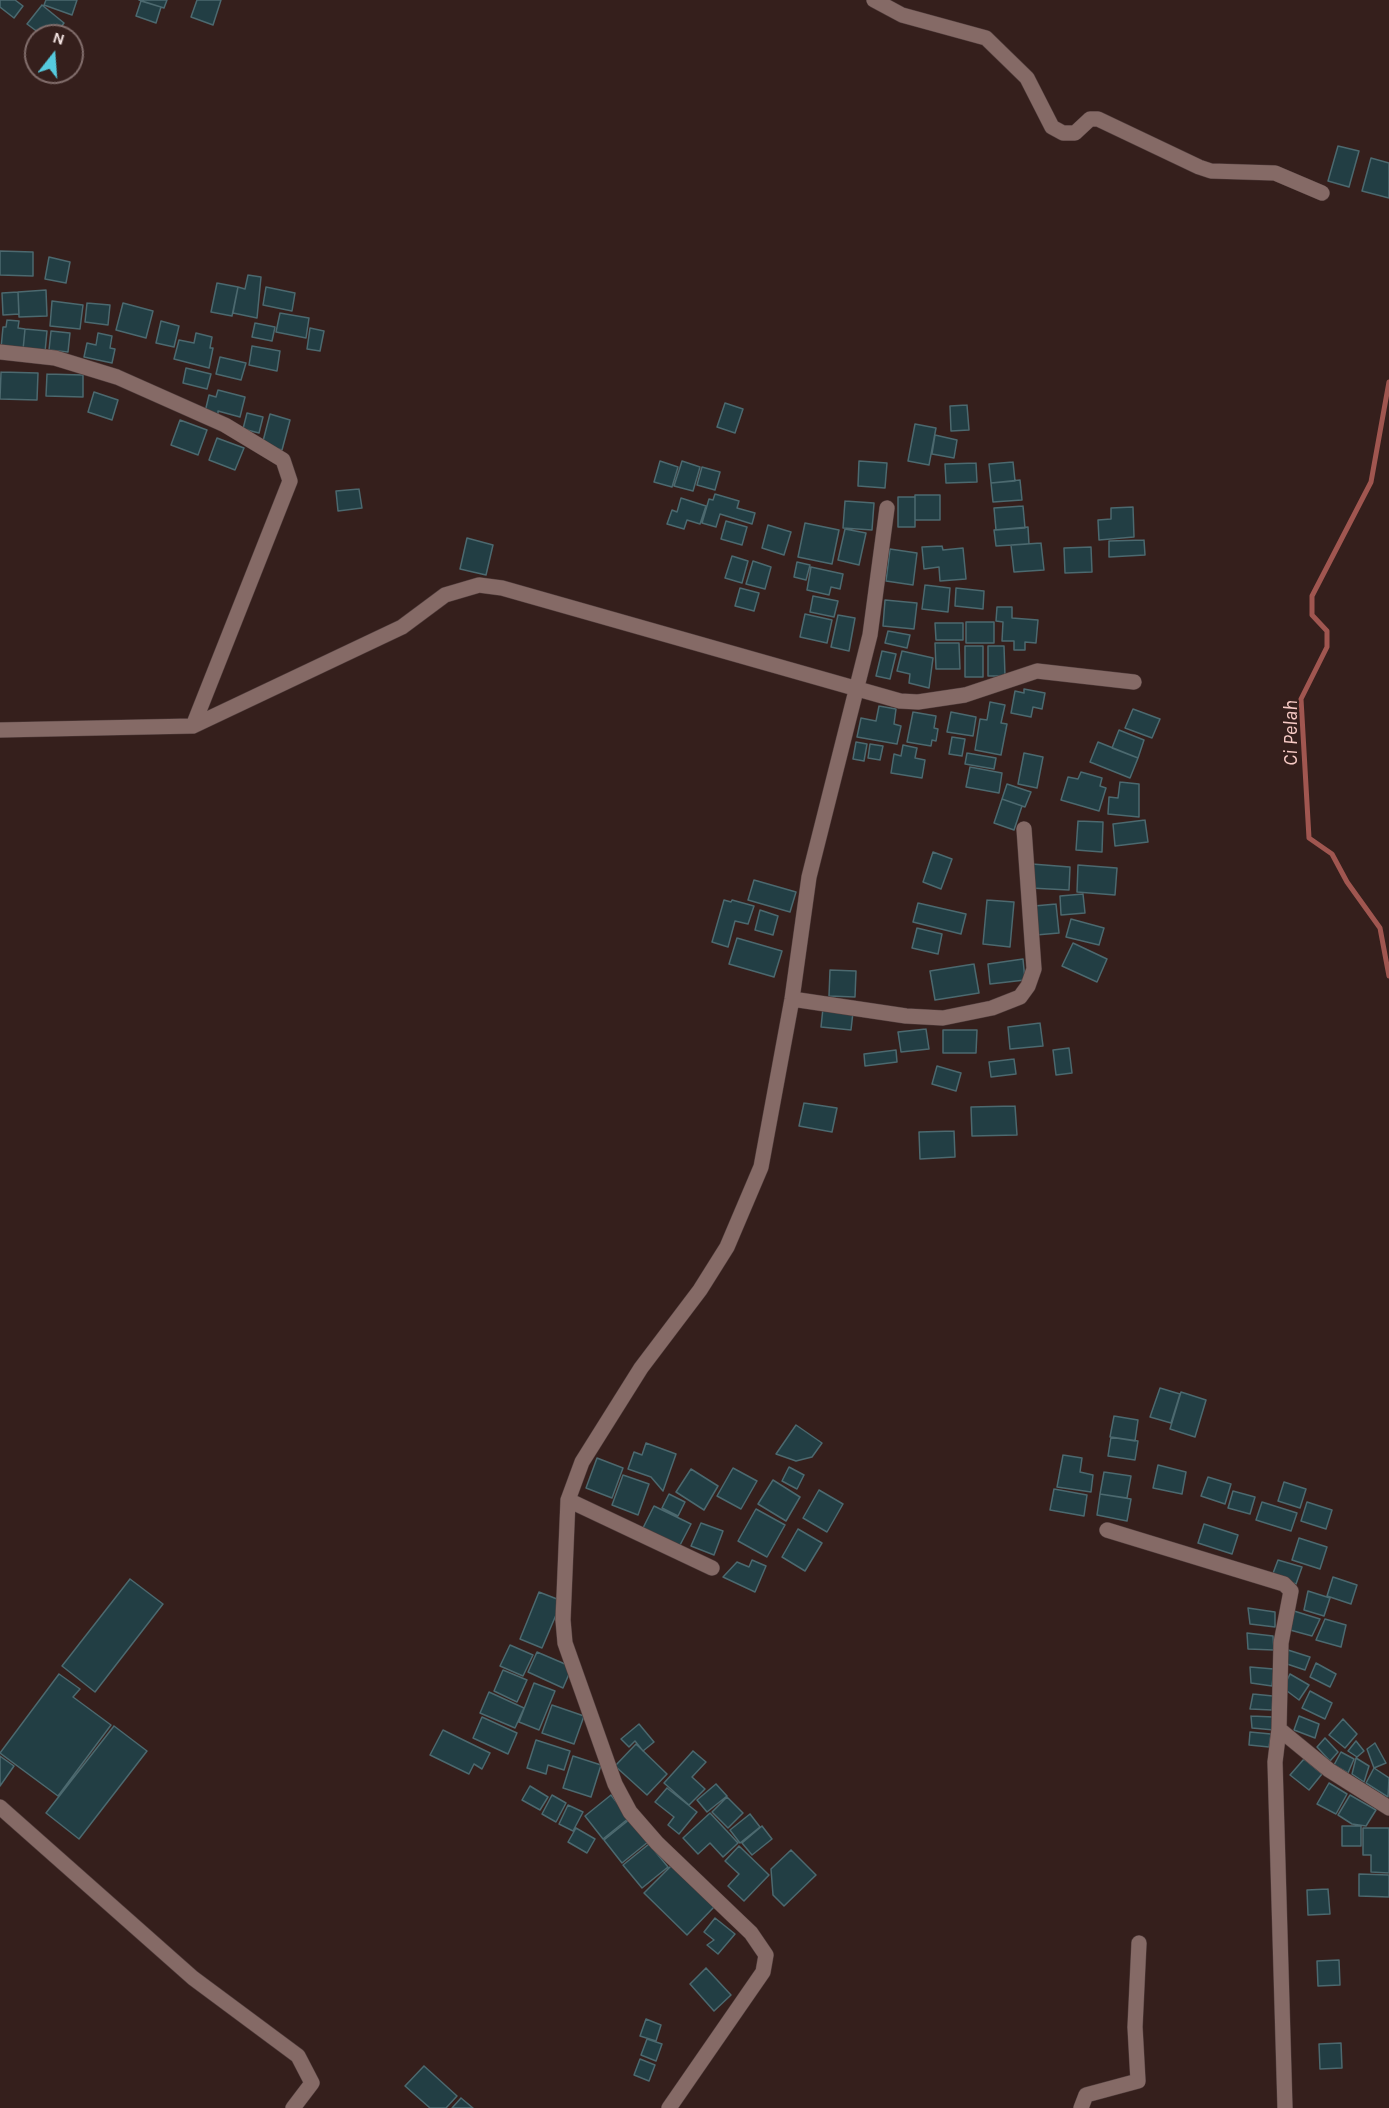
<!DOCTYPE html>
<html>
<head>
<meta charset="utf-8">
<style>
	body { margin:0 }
	#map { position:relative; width:1389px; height:2108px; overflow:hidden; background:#351f1c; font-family:Karla,sans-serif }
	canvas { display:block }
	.north { position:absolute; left:24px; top:24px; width:60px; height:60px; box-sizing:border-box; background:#351f1c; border:2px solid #826e6c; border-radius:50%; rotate:17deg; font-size:16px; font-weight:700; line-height:24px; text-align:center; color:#f5e5e3 }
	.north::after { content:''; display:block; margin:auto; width:21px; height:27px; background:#55cade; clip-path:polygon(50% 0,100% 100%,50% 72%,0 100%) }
</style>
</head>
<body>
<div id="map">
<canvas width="1389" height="2108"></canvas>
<div class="north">N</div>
</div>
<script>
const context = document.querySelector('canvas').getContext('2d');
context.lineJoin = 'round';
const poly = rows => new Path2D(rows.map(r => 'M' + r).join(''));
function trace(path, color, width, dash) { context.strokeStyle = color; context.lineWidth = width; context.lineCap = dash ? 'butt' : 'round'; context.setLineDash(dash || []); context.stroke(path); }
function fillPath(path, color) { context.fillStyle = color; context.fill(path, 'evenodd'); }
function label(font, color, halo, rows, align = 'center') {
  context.font = font + ' Karla,sans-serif'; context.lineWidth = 4.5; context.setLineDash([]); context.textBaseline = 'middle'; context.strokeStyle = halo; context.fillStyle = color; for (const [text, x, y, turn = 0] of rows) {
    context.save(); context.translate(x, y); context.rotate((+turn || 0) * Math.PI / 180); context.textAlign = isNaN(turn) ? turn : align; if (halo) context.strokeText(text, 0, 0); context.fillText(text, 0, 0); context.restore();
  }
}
trace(poly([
	[1389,382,1371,482,1312,596,1312,615,1327,631,1327,647,1301,699,1309,838,1332,854,1347,882,1380,928,1389,976]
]), '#a05650', 5);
const building = poly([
	[0,0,15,0,23,6,14,18,0,7,0,0],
	[46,0,77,0,72,15,44,5,46,0],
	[139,0,167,0,164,8,139,0],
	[197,0,221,0,213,25,191,17,197,0],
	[141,1,161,7,156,23,136,16,141,1],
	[42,5,64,23,54,36,43,36,27,24,42,5],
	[1338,146,1359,151,1349,187,1328,181,1338,146],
	[1371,158,1389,163,1389,198,1362,191,1371,158],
	[0,251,33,252,33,276,0,275,0,251],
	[49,257,70,262,66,283,45,279,49,257],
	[248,275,261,277,257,318,233,313,238,287,245,289,248,275],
	[217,283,238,287,232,316,211,312,217,283],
	[266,287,295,293,292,311,263,305,266,287],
	[46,290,47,316,19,317,18,292,46,290],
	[18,292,19,314,3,315,2,293,18,292],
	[52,301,83,305,80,329,50,326,52,301],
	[87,303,110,305,108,325,85,322,87,303],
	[123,303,153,311,146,338,116,330,123,303],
	[280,313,309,318,306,338,276,332,280,313],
	[7,320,19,321,18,328,25,329,23,350,1,348,3,327,6,327,7,320],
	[161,321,179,326,174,347,156,343,161,321],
	[255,323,275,327,272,341,252,337,255,323],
	[310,328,324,331,320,351,307,349,310,328],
	[25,329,47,331,45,352,23,350,25,329],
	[51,331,70,333,68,352,49,350,51,331],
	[98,333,112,336,110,348,115,349,112,363,84,357,87,343,96,345,98,333],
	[196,333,212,337,210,348,213,348,209,368,174,359,179,340,194,343,196,333],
	[252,346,280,351,277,371,249,365,252,346],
	[220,357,246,363,241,380,216,374,220,357],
	[186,368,211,374,207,389,183,383,186,368],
	[1,372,38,373,37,400,0,399,1,372],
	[47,374,83,375,83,397,46,396,47,374],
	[218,390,245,397,240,417,218,411,218,415,205,412,209,395,216,397,218,390],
	[94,392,118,400,112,420,88,412,94,392],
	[725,403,743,409,735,433,717,427,725,403],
	[967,405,969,430,951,431,950,406,967,405],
	[247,413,263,417,259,433,243,429,247,413],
	[270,414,290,420,282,450,262,445,270,414],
	[180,420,207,430,198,455,171,445,180,420],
	[915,424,936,428,929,465,908,461,915,424],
	[935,435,957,440,954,458,932,454,935,435],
	[217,438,244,448,235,470,209,460,217,438],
	[660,461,678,467,672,487,654,482,660,461],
	[682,461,700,467,693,491,674,486,682,461],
	[859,461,887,463,885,488,858,486,859,461],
	[1013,462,1015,481,991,483,989,464,1013,462],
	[976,463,977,482,946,483,945,464,976,463],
	[702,467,720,472,715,490,697,485,702,467],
	[1020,480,1022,500,993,502,991,483,1020,480],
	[359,489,362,508,338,511,336,491,359,489],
	[715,494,739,501,737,508,755,513,752,524,720,514,716,527,702,523,709,499,713,500,715,494],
	[915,495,940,495,940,520,915,520,915,495],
	[898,497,915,497,915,527,898,527,898,497],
	[681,498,706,506,700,524,687,520,684,529,667,524,672,510,677,512,681,498],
	[845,501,874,503,872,530,843,528,845,501],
	[1023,506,1025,528,996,530,994,508,1023,506],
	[1133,507,1134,537,1099,540,1098,520,1111,519,1111,508,1133,507],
	[726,521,747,527,742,545,721,539,726,521],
	[805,523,839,530,832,564,798,557,805,523],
	[768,525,791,532,784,555,762,548,768,525],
	[1028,527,1029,544,996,546,994,530,1028,527],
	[845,529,866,533,859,565,838,560,845,529],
	[467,538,493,545,486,575,460,569,467,538],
	[1144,540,1145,555,1109,557,1109,541,1144,540],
	[1041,543,1044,570,1014,572,1011,545,1041,543],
	[942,546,943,550,963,548,966,579,940,581,939,567,924,569,922,547,942,546],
	[1091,547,1092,572,1065,573,1064,548,1091,547],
	[890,549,917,553,913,585,886,581,890,549],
	[732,556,748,561,742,583,725,578,732,556],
	[753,561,771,567,765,589,746,584,753,561],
	[797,562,810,565,806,580,794,577,797,562],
	[811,567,843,574,840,589,831,587,829,595,807,590,811,567],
	[925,585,950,588,948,612,922,609,925,585],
	[740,588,759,593,754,611,735,606,740,588],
	[956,588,984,591,983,609,955,606,956,588],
	[813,596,838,601,834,617,810,612,813,596],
	[885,600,917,603,914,629,883,626,885,600],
	[997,607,1012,607,1012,618,1038,620,1036,643,1025,642,1025,650,1014,650,1014,641,1002,641,1003,622,996,621,997,607],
	[805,614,832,620,827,643,800,637,805,614],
	[838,615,855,618,849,651,831,647,838,615],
	[966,622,994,622,994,643,966,643,966,622],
	[935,623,963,623,963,640,936,640,935,623],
	[888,631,910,635,907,648,885,643,888,631],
	[935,643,959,643,960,669,936,669,935,643],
	[965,646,983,646,983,677,965,677,965,646],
	[988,646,1004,646,1005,676,988,676,988,646],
	[882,651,896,654,890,679,876,676,882,651],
	[902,651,933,658,929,688,909,683,910,674,897,671,902,651],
	[1024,689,1045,693,1042,709,1033,707,1031,717,1011,713,1015,691,1024,693,1024,689],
	[990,702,1005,705,1001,723,1007,724,1001,755,975,750,980,719,987,720,990,702],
	[879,706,896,709,894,724,901,726,897,744,857,737,861,718,876,721,879,706],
	[1133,709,1160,719,1152,738,1125,728,1133,709],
	[913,712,936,716,934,728,938,729,936,741,932,740,931,746,907,742,913,712],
	[951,712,976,717,973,736,947,732,951,712],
	[1119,730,1144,740,1138,758,1112,748,1119,730],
	[952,737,965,739,962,756,949,754,952,737],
	[856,742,867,744,864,761,853,759,856,742],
	[1098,742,1138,758,1130,778,1090,762,1098,742],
	[870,744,883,746,880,760,868,758,870,744],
	[903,745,917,748,915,758,925,760,922,778,891,773,894,754,901,756,903,745],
	[967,753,996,758,994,769,965,764,967,753],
	[1024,753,1043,757,1037,788,1018,784,1024,753],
	[970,767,1002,773,999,793,966,787,970,767],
	[1081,772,1102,778,1100,786,1106,788,1099,811,1061,800,1068,777,1078,779,1081,772],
	[1120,782,1139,784,1139,817,1108,814,1109,797,1118,798,1120,782],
	[1007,784,1031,792,1025,807,1002,799,1007,784],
	[1002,799,1022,806,1014,830,994,823,1002,799],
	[1145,820,1148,842,1115,846,1113,824,1145,820],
	[1078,821,1103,822,1102,852,1076,850,1078,821],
	[933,852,952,859,941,889,923,882,933,852],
	[1032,864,1070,867,1069,890,1030,888,1032,864],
	[1078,865,1117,868,1115,895,1077,892,1078,865],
	[754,880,796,892,790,912,748,900,754,880],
	[1083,894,1085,913,1061,915,1060,896,1083,894],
	[724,900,731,902,732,900,754,906,748,924,735,921,728,947,712,942,724,900],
	[987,900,1014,902,1010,947,983,944,987,900],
	[918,903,966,914,961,934,913,922,918,903],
	[1056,904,1059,933,1036,935,1034,906,1056,904],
	[760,910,778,916,773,935,755,930,760,910],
	[1071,919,1104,928,1099,945,1066,937,1071,919],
	[917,928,942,934,938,954,912,948,917,928],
	[737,938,782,951,774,977,729,964,737,938],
	[1073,943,1107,959,1097,982,1062,966,1073,943],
	[1023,959,1025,980,990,984,988,964,1023,959],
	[974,964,979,993,935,1000,930,971,974,964],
	[830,970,856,971,855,997,829,996,830,970],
	[823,1008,853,1012,851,1030,821,1027,823,1008],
	[1040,1023,1043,1046,1010,1049,1008,1027,1040,1023],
	[926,1029,929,1049,901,1052,898,1032,926,1029],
	[943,1030,977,1030,976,1053,943,1053,943,1030],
	[1069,1048,1072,1073,1056,1075,1053,1050,1069,1048],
	[896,1050,897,1062,865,1066,864,1054,896,1050],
	[1014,1059,1016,1074,991,1077,989,1062,1014,1059],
	[937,1066,961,1073,956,1091,932,1084,937,1066],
	[804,1103,837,1108,832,1132,799,1126,804,1103],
	[1015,1106,1017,1135,972,1136,971,1107,1015,1106],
	[954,1131,955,1157,920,1159,919,1132,954,1131],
	[1160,1388,1180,1394,1171,1423,1150,1417,1160,1388],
	[1181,1392,1206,1400,1195,1437,1170,1429,1181,1392],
	[1114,1416,1138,1420,1135,1441,1110,1437,1114,1416],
	[796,1425,822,1443,812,1457,796,1461,776,1454,796,1425],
	[1111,1437,1138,1441,1135,1460,1108,1456,1111,1437],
	[646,1443,676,1454,663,1491,651,1477,628,1469,634,1452,642,1455,646,1443],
	[1063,1455,1082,1458,1080,1472,1093,1475,1091,1492,1057,1487,1063,1455],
	[597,1458,623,1468,612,1498,586,1488,597,1458],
	[1158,1465,1186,1472,1182,1494,1153,1488,1158,1465],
	[789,1467,804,1475,797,1489,782,1481,789,1467],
	[733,1468,757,1481,741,1509,717,1496,733,1468],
	[691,1469,718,1486,704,1510,676,1492,691,1469],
	[1104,1472,1131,1476,1127,1498,1100,1494,1104,1472],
	[623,1475,649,1484,638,1515,612,1505,623,1475],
	[1208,1477,1231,1484,1225,1504,1201,1496,1208,1477],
	[773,1480,800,1497,786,1521,758,1504,773,1480],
	[1284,1482,1306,1489,1300,1508,1278,1501,1284,1482],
	[1054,1489,1087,1495,1084,1516,1050,1510,1054,1489],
	[819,1490,843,1504,827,1532,803,1518,819,1490],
	[1233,1491,1255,1497,1250,1514,1228,1508,1233,1491],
	[669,1494,685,1502,678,1516,662,1508,669,1494],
	[1100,1494,1131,1499,1127,1521,1097,1515,1100,1494],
	[1262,1502,1297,1513,1291,1531,1256,1520,1262,1502],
	[1307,1502,1332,1510,1326,1529,1301,1521,1307,1502],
	[654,1506,691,1524,678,1549,642,1530,654,1506],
	[756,1509,785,1525,767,1557,738,1541,756,1509],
	[701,1523,723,1531,714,1555,691,1546,701,1523],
	[1204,1524,1238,1535,1232,1554,1198,1543,1204,1524],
	[798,1529,822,1543,805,1571,782,1557,798,1529],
	[1299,1538,1327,1547,1320,1569,1292,1560,1299,1538],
	[752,1560,766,1566,755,1592,723,1577,737,1562,749,1567,752,1560],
	[1278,1560,1302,1567,1296,1584,1272,1576,1278,1560],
	[1333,1577,1357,1585,1351,1604,1327,1596,1333,1577],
	[130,1579,163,1604,95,1692,62,1666,130,1579],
	[1308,1591,1330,1598,1324,1616,1304,1610,1308,1591],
	[539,1592,557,1599,556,1615,542,1648,520,1639,539,1592],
	[1248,1608,1275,1612,1275,1627,1250,1624,1248,1608],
	[1294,1611,1320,1619,1312,1636,1290,1630,1294,1611],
	[1325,1619,1346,1625,1341,1647,1316,1640,1325,1619],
	[1247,1633,1273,1636,1274,1650,1248,1649,1247,1633],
	[510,1645,533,1655,523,1676,500,1666,510,1645],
	[1288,1650,1310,1657,1305,1670,1284,1663,1288,1650],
	[537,1652,572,1667,563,1688,528,1672,537,1652],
	[1316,1663,1336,1674,1330,1687,1310,1677,1316,1663],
	[1250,1667,1274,1669,1272,1686,1251,1683,1250,1667],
	[503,1670,527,1680,517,1702,494,1691,503,1670],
	[59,1674,80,1689,73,1697,111,1725,58,1796,0,1753,59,1674],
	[1290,1674,1309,1685,1299,1700,1283,1688,1290,1674],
	[534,1683,555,1691,539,1730,519,1722,534,1683],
	[1310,1691,1332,1703,1325,1719,1302,1708,1310,1691],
	[489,1692,524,1708,515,1728,480,1713,489,1692],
	[1253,1694,1273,1696,1272,1710,1250,1709,1253,1694],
	[552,1705,584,1716,574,1744,542,1733,552,1705],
	[1251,1716,1274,1717,1274,1730,1252,1728,1251,1716],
	[1299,1716,1319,1724,1315,1738,1294,1730,1299,1716],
	[482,1717,517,1733,508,1754,473,1738,482,1717],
	[1343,1719,1357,1734,1345,1748,1329,1735,1343,1719],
	[639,1724,654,1742,643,1751,635,1741,629,1747,621,1739,639,1724],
	[114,1726,147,1751,79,1839,46,1813,114,1726],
	[443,1730,490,1753,482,1769,474,1764,469,1774,430,1755,443,1730],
	[1250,1732,1271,1734,1269,1747,1249,1745,1250,1732],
	[1325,1738,1338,1752,1330,1761,1317,1747,1325,1738],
	[536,1740,570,1751,564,1770,548,1765,546,1774,527,1768,536,1740],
	[1356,1741,1364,1751,1357,1757,1348,1751,1356,1741],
	[1375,1743,1386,1763,1374,1768,1367,1749,1375,1743],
	[636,1744,667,1774,647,1795,615,1766,636,1744],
	[693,1751,706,1762,692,1777,705,1789,689,1805,664,1783,693,1751],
	[1341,1752,1354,1759,1348,1773,1334,1765,1341,1752],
	[0,1756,14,1766,0,1786,0,1756],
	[573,1756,601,1765,591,1797,563,1788,573,1756],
	[1356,1758,1369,1766,1364,1782,1352,1774,1356,1758],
	[1304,1759,1322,1774,1309,1790,1290,1775,1304,1759],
	[1374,1768,1389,1778,1388,1797,1366,1783,1374,1768],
	[1329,1783,1347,1794,1336,1814,1317,1804,1329,1783],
	[716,1784,727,1796,707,1812,697,1800,716,1784],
	[530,1786,548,1797,540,1810,522,1800,530,1786],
	[667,1788,697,1812,679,1834,668,1825,674,1817,655,1802,667,1788],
	[552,1795,566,1803,556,1822,542,1814,552,1795],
	[611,1795,629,1818,603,1839,585,1816,611,1795],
	[1350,1795,1376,1810,1366,1826,1352,1824,1338,1815,1350,1795],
	[727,1797,743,1813,728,1828,712,1812,727,1797],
	[568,1805,583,1812,573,1831,559,1824,568,1805],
	[710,1813,738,1843,723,1857,710,1843,698,1854,683,1838,710,1813],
	[750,1814,760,1827,740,1843,730,1830,750,1814],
	[630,1819,648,1842,622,1863,604,1840,630,1819],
	[762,1826,772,1839,752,1855,742,1843,762,1826],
	[1342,1826,1361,1826,1361,1846,1342,1846,1342,1826],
	[576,1828,595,1839,587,1853,568,1842,576,1828],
	[1363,1828,1389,1828,1389,1873,1371,1872,1371,1855,1363,1855,1363,1828],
	[649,1844,668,1867,642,1888,623,1865,649,1844],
	[739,1846,769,1875,744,1901,728,1886,739,1874,725,1861,739,1846],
	[791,1850,816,1875,784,1906,773,1895,771,1869,791,1850],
	[672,1865,714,1907,687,1935,644,1893,672,1865],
	[1359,1874,1389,1875,1389,1897,1359,1896,1359,1874],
	[1328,1889,1330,1914,1308,1915,1307,1890,1328,1889],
	[715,1918,735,1934,718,1954,707,1945,714,1940,704,1932,715,1918],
	[1339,1960,1340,1985,1318,1986,1317,1961,1339,1960],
	[706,1968,731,1995,714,2011,690,1984,706,1968],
	[646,2019,661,2025,656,2041,640,2036,646,2019],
	[647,2039,662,2044,656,2061,641,2055,647,2039],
	[1341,2043,1342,2068,1320,2069,1319,2044,1341,2043],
	[640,2059,655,2065,649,2081,634,2075,640,2059],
	[424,2066,457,2096,446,2108,430,2108,405,2086,424,2066],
	[461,2098,473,2108,452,2108,461,2098]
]);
fillPath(building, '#223e44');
trace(building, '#4c696f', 1.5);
const minor = poly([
	[874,0,902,15,986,38,1027,78,1052,127,1063,133,1075,133,1090,119,1098,119,1199,167,1211,171,1275,173,1322,193],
	[0,352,55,358,117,377,225,425,283,460,290,481,193,726],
	[0,730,193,726,402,627,445,595,479,585,502,588,900,701,918,702,965,695,1037,671,1134,682],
	[792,999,906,1016,943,1018,992,1008,1020,997,1028,986,1034,969,1024,829],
	[568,1500,712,1568],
	[1107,1530,1284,1584,1291,1591,1281,1643,1279,1729,1275,1762,1285,2108],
	[1279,1729,1329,1770,1389,1808],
	[0,1807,193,1978,298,2056,312,2083,293,2108],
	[669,2108,763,1972,766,1955,751,1933,657,1843,630,1812,615,1784,565,1643,563,1620,568,1500,582,1462,641,1368,700,1290,727,1247,761,1167,792,999,809,877,870,635,887,508],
	[1081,2108,1086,2095,1138,2081,1135,2027,1139,1943]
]);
trace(minor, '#503d3c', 16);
trace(minor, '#856a66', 15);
label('italic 20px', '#f7cac5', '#351f1c', [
	["Ci Pelah",1291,733,-90]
]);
</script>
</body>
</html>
